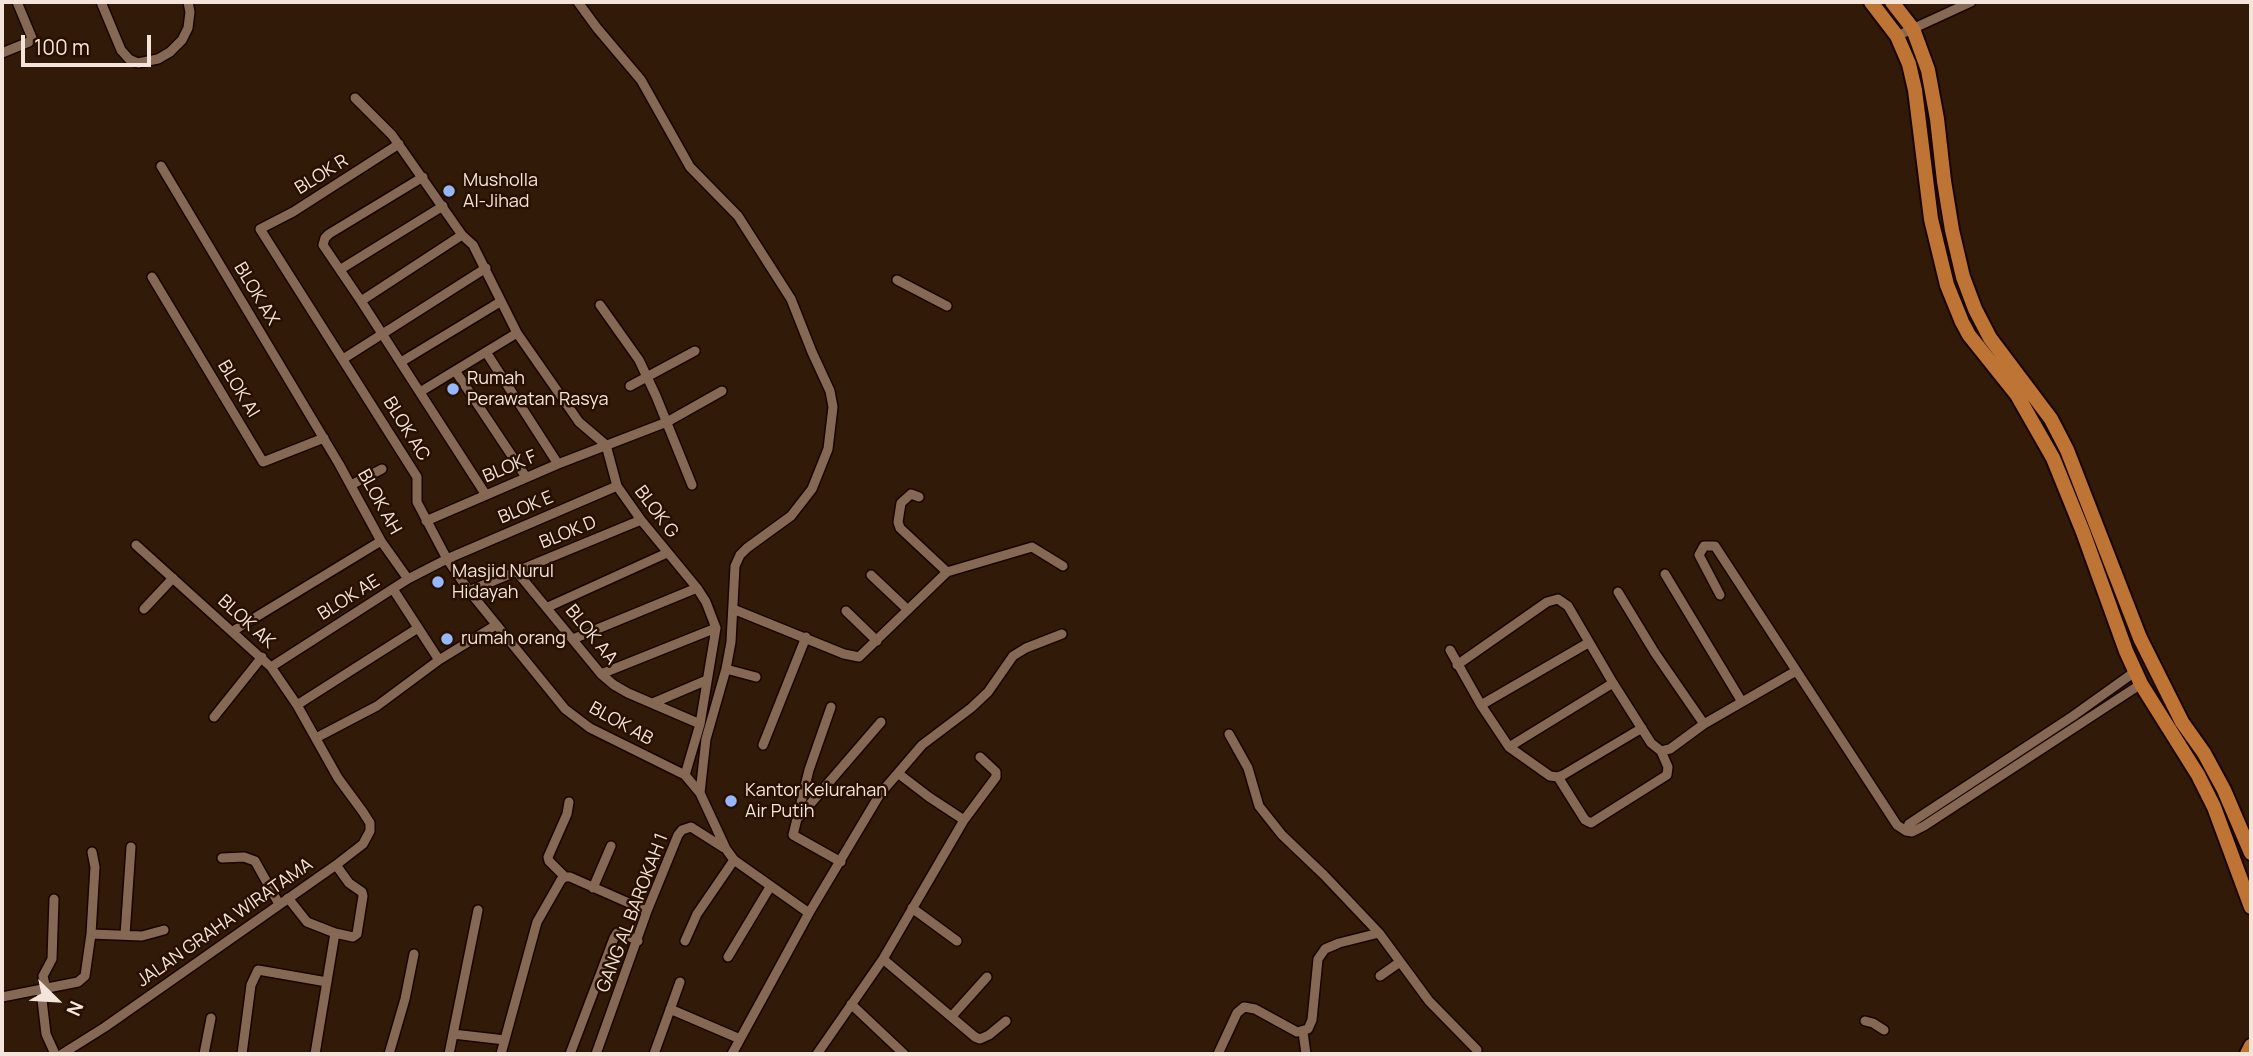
<!DOCTYPE html>
<html>
<head>
<meta charset="utf-8">
<style>
	body { margin:0 }
	#map { position:relative; width:2253px; height:1056px; overflow:hidden; background:#321a08; font-family:Manrope,sans-serif }
	canvas { display:block }
	.frame { position:absolute; inset:0; border:4px solid #f5e4d9; pointer-events:none }
	.north { position:absolute; left:21px; top:965px; width:70px; height:70px; -webkit-text-stroke:5px #281001; paint-order:stroke; rotate:114deg; font-size:19px; font-weight:700; line-height:28px; text-align:center; color:#f5e4d9 }
	.north::after { content:''; display:block; margin:auto; width:24px; height:32px; background:#f5e4d9; clip-path:polygon(50% 0,100% 100%,50% 72%,0 100%) }
	.scale { position:absolute; left:21px; top:35px; width:130px; height:32px; box-sizing:border-box; border:4px solid #f5e4d9; border-top:0; padding-left:9px; font-size:21px; line-height:24px; white-space:nowrap; color:#f5e4d9; -webkit-text-stroke:5px #281001; paint-order:stroke }
</style>
</head>
<body>
<div id="map">
<canvas width="2253" height="1056"></canvas>
<div class="frame"></div>
<div class="north">N</div>
<div class="scale">100 m</div>
</div>
<script>
const context = document.querySelector('canvas').getContext('2d');
context.lineJoin = 'round';
const poly = rows => new Path2D(rows.map(r => 'M' + r).join(''));
function trace(path, color, width, dash) { context.strokeStyle = color; context.lineWidth = width; context.lineCap = dash ? 'butt' : 'round'; context.setLineDash(dash || []); context.stroke(path); }
function label(font, color, halo, rows, align = 'center') {
  context.font = font + ' Manrope,sans-serif'; context.lineWidth = 5; context.setLineDash([]); context.textBaseline = 'middle'; context.strokeStyle = halo; context.fillStyle = color; for (const [text, x, y, turn = 0] of rows) {
    context.save(); context.translate(x, y); context.rotate((+turn || 0) * Math.PI / 180); context.textAlign = isNaN(turn) ? turn : align; if (halo) context.strokeText(text, 0, 0); context.fillText(text, 0, 0); context.restore();
  }
}
const minor = poly([
	[101,2,121,50,129,59,138,63,158,59,170,52,182,40,188,28,190,12,188,2],
	[578,2,597,28,641,80,690,167,738,216,791,299,812,352,830,391,833,407,828,449,812,489,791,516,747,548,740,555,735,566,731,642,726,669,706,739,700,793],
	[1897,36,1971,2],
	[2,53,29,42,32,38,17,2],
	[355,98,392,135,462,235,473,245,517,333,579,422,606,445],
	[399,144,293,212,260,229,417,477,417,502,447,559,469,591,565,709,590,728,685,775],
	[161,166,339,464,381,541,408,579],
	[423,177,329,234,325,238,323,245,361,301,486,495],
	[341,269,443,206],
	[152,277,263,462,324,438],
	[897,280,947,306],
	[361,301,462,235],
	[600,305,639,360,656,396,692,485],
	[486,352,558,464],
	[343,359,486,268],
	[401,362,500,302],
	[456,372,526,477],
	[630,386,695,351],
	[420,392,517,333],
	[606,445,617,486,641,520,697,588,706,602,716,628,700,724,685,775,700,793,726,849,734,860,809,913,732,1054],
	[351,485,382,469],
	[426,521,558,464,667,422,722,391],
	[517,572,601,674,614,685,628,693,700,724],
	[947,572,1032,547,1063,566],
	[1665,574,1742,702],
	[871,575,908,610],
	[393,589,439,660],
	[469,591,641,520],
	[1618,592,1655,653,1704,724],
	[1720,595,1699,555,1704,546,1715,546,1897,825,1906,831,1912,832,1924,826,2141,684],
	[548,607,667,553],
	[144,609,173,578],
	[733,609,844,654,859,657,947,572,900,528,898,522,901,503,911,494,919,497],
	[846,611,877,641],
	[233,631,381,541],
	[573,639,697,588],
	[1450,650,1481,705,1509,747,1550,776,1558,777,1563,775,1642,728],
	[1457,665,1547,602,1558,599,1568,606,1613,683,1651,743,1661,751,1670,749,1704,724,1796,671],
	[271,667,408,579,447,559,617,486],
	[726,669,756,677],
	[601,674,716,628],
	[653,703,707,680],
	[297,705,418,628],
	[1481,705,1588,643],
	[831,707,809,770,793,835,841,862],
	[214,717,262,657],
	[1229,734,1248,768,1259,806,1282,835,1324,875,1379,933,1429,1001,1477,1050],
	[316,738,377,706,439,660,496,625],
	[763,745,806,637],
	[1509,747,1613,683],
	[899,774,929,797,964,820],
	[1558,777,1585,820,1591,823,1667,775,1668,767,1661,751],
	[799,817,881,722],
	[1906,831,1909,824,1921,816,2073,716,2136,671],
	[222,858,244,857,255,861,279,904],
	[565,877,549,861,548,857,567,814,569,802],
	[593,888,611,846],
	[288,898,307,922,335,933,353,937,357,934,363,896,362,892,349,883,336,865],
	[912,908,957,941],
	[809,913,880,794,922,745,971,708,988,692,1013,656,1026,648,1062,634],
	[91,934,142,936,164,930],
	[125,935,131,847],
	[685,941,697,914,734,860],
	[728,957,770,887],
	[883,959,975,1037,980,1039,989,1035,1006,1021],
	[1380,976,1400,962],
	[46,989,43,976,52,959,54,899],
	[41,991,46,1034,55,1054],
	[2,997,78,982,85,976,91,934,95,867,92,852],
	[851,1004,904,1054],
	[670,1009,740,1039],
	[952,1016,987,977],
	[1865,1021,1873,1023,1884,1030],
	[1303,1032,1306,1054],
	[453,1034,505,1040],
	[62,1054,105,1027,336,865,363,844,370,831,370,823,363,812,338,778,297,705,271,667,136,545],
	[204,1054,211,1018],
	[242,1054,251,985,258,970,327,982],
	[315,1054,335,933],
	[389,1054,405,999,414,954],
	[449,1054,478,910],
	[501,1054,537,922,561,880,565,877,570,877,647,911],
	[570,1054,614,938,617,933,622,933,638,941],
	[596,1054,647,911,678,835,682,830,691,827,724,848],
	[654,1054,680,982],
	[817,1054,883,959,964,820,996,777,996,772,980,757],
	[1218,1054,1237,1013,1244,1007,1255,1009,1297,1032,1308,1029,1312,1020,1318,959,1325,949,1339,943,1379,933]
]);
const primary = poly([
	[1871,2,1897,36,1909,64,1915,90,1931,219,1947,285,1962,322,1969,335,2017,395,2053,458,2083,532,2126,651,2141,684,2198,775,2214,807,2251,907],
	[1892,2,1913,29,1928,70,1937,119,1944,181,1952,230,1963,277,1975,309,1990,338,2051,419,2067,450,2140,638,2182,722,2204,753,2224,790,2251,853],
	[2247,1054,2251,1046]
]);
trace(minor, '#190400', 12);
trace(primary, '#190400', 18);
trace(minor, '#866955', 9);
trace(primary, '#be7435', 14);
for (const [x, y, r, color] of [
	[449,191,7,"#96b6fd"],
	[453,389,7,"#96b6fd"],
	[438,582,7,"#96b6fd"],
	[447,639,7,"#96b6fd"],
	[731,801,7,"#96b6fd"]
]) { const dot = new Path2D(); dot.arc(x, y, r, 0, 2 * Math.PI); context.fillStyle = color; context.fill(dot); trace(dot, '#281001', 2.5); }
label('18px', '#f5e4d9', '#281001', [
	["BLOK R",322,175,-32],
	["BLOK AX",256,294,59],
	["BLOK AI",238,389,59],
	["BLOK AC",406,429,58],
	["BLOK F",510,467,-23],
	["BLOK AH",379,502,61],
	["BLOK E",526,508,-23],
	["BLOK G",656,512,53],
	["BLOK D",568,533,-22],
	["BLOK AE",349,598,-32],
	["BLOK AK",246,622,42],
	["BLOK AA",591,635,51],
	["BLOK AB",621,724,29],
	["GANG AL BAROKAH 1",633,913,-69],
	["JALAN GRAHA WIRATAMA",225,923,-35]
]);
label('18px', '#f5e4d9', '#281001', [
	["Musholla",463,181],
	["Al-Jihad",463,202],
	["Rumah",467,379],
	["Perawatan Rasya",467,400],
	["Masjid Nurul",452,572],
	["Hidayah",452,593],
	["rumah orang",461,639],
	["Kantor Kelurahan",745,791],
	["Air Putih",745,812]
], 'left');
</script>
</body>
</html>
